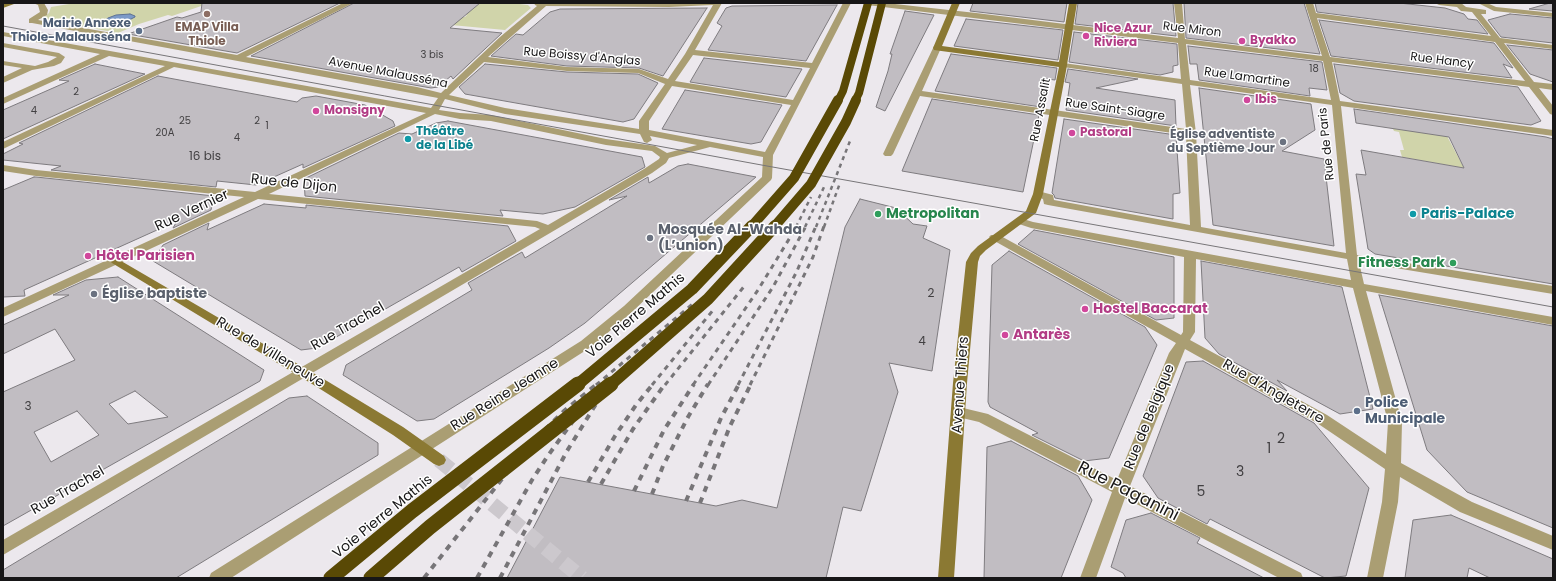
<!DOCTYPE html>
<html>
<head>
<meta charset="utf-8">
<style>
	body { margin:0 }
	#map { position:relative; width:1556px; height:581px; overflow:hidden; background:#ece8ed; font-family:Poppins,sans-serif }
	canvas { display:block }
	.frame { position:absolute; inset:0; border:4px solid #171617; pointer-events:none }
</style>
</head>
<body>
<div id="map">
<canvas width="1556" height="581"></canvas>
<div class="frame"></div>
</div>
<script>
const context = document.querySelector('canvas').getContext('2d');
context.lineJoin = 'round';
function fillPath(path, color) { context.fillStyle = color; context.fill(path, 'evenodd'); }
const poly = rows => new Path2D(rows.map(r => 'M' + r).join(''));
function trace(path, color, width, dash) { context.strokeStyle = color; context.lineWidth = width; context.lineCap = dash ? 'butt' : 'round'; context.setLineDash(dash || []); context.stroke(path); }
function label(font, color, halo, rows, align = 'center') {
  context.font = font + ' Poppins,sans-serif'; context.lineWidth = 3; context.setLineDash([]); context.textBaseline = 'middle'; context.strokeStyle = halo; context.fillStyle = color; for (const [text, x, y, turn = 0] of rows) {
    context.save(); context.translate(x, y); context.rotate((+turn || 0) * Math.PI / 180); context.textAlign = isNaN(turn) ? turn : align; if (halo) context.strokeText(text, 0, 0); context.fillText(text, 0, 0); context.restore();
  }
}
fillPath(poly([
	[75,3,210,3,172,16,168,15,139,24,118,33,47,20,44,17,49,13,51,7],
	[480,3,512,3,528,5,531,8,505,30,451,25,462,17,465,17,467,15,465,14],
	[1389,127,1447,136,1464,168,1402,157,1400,150,1404,150,1399,132,1394,131,1393,129]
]), '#d0d4aa');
const water = poly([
	[130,14,135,16,135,17,125,22,110,24,104,21,108,18,116,15,130,14]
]);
fillPath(water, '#7c9ac8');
trace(water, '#5e7293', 1);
const building = poly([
	[202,3,340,3,237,53,128,34,177,17,182,18,201,12,202,3],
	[354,3,480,3,450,28,502,33,453,79,451,76,438,87,431,88,251,56,354,3],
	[973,3,1067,3,1064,22,970,11,973,3],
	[1078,3,1173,3,1176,36,1075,24,1078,3],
	[1184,3,1304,3,1320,54,1186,38,1184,3],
	[1315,3,1399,3,1445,8,1464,14,1468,19,1477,20,1488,34,1317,12,1315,3],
	[1550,3,1553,3,1553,11,1529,9,1550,3],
	[837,5,806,61,708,50,722,26,717,23,726,8,732,6,837,5],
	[707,8,663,76,639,68,567,66,491,56,516,34,523,35,550,12,560,9,707,8],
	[905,11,934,15,885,111,876,107,888,71,892,54,890,54,905,11],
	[1510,14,1553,18,1553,43,1501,37,1488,20,1510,14],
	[966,19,1063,30,1058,60,954,46,966,19],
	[1319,20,1494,43,1513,68,1503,64,1512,78,1331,56,1319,20],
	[1074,32,1177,44,1178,65,1173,66,1173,72,1160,75,1069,62,1074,32],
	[1507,45,1553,50,1553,82,1530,74,1507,45],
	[1188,46,1322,62,1327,90,1309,88,1310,96,1199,80,1197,64,1190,64,1188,46],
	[951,54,1057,68,1055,80,1047,79,1041,107,935,91,951,54],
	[704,58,802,69,786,97,690,82,704,58],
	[95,64,145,74,3,139,3,110,69,81,59,80,95,64],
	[485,64,567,72,638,74,658,83,634,119,623,122,465,94,459,87,485,64],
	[1334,64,1518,87,1541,121,1531,125,1354,101,1340,93,1334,64],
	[1068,69,1138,79,1096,88,1175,100,1176,126,1066,110,1070,83,1065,82,1068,69],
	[158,76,297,102,302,98,316,96,365,105,393,121,395,126,303,168,303,164,256,185,217,181,216,187,51,170,61,166,3,160,3,154,23,144,19,143,158,76],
	[1199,88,1311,104,1315,130,1282,151,1324,159,1334,246,1213,225,1199,88],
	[685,90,782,105,761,142,751,144,662,129,685,90],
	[932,99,1039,115,1023,192,902,171,932,99],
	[1354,109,1546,137,1553,139,1553,284,1375,254,1368,249,1356,174,1366,175,1361,150,1464,168,1449,137,1356,123,1354,109],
	[1064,119,1176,135,1180,193,1173,194,1173,219,1055,198,1054,195,1052,193,1064,119],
	[448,121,642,157,645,167,575,207,543,214,500,210,503,216,305,196,304,179,399,133,412,134,436,123,448,121],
	[688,164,756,177,585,323,549,348,434,419,417,421,343,375,346,365,472,290,468,283,522,252,525,258,627,196,609,200,648,177,649,183,678,166,688,164],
	[34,177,36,177,214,196,211,210,173,228,177,221,24,290,25,296,3,297,3,190,34,177],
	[860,199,896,208,913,224,927,226,923,238,950,250,932,371,889,363,898,392,861,511,843,507,826,578,507,578,560,477,716,506,742,500,777,508,845,227,860,199],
	[264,204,306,208,306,205,508,226,516,241,462,272,459,267,317,348,301,350,153,261,163,245,209,223,207,230,264,204],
	[1034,230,1174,257,1174,318,1156,320,1018,244,1034,230],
	[1009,251,1145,327,1157,345,1109,458,1084,461,1032,435,1038,433,990,407,988,402,992,265,1009,251],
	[1201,261,1342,287,1373,409,1340,414,1277,380,1287,391,1219,354,1205,338,1201,261],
	[118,277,264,370,260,381,3,526,3,392,75,360,55,329,3,354,3,325,69,295,53,295,86,280,118,277],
	[135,391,168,417,128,424,109,404,135,391],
	[77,411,99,435,51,462,34,432,77,411],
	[1379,295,1553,326,1553,528,1467,492,1427,450,1379,295],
	[1203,361,1314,423,1369,488,1346,576,1325,578,1210,519,1207,524,1158,498,1143,476,1186,362,1203,361],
	[307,396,378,443,378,455,176,578,3,578,3,570,219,440,289,398,307,396],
	[1011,441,1078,476,1092,500,1061,578,984,578,987,447,1011,441],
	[1151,513,1200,538,1197,543,1264,578,1126,578,1123,573,1111,567,1126,520,1151,513],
	[1451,515,1553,559,1553,578,1490,578,1469,568,1467,578,1405,578,1413,520,1451,515]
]);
fillPath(building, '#c1bdc2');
trace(building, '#7e7b7f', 1);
trace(poly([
	[439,460,582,578]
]), '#ccc8cd', 15, [15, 8]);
fillPath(poly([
	[33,3,44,3,48,10,47,15,38,20,237,55,343,3,353,3,246,57,417,87,441,93,500,37,537,6,535,5,534,3,722,3,695,50,812,63,843,3,851,3,773,155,772,178,771,180,632,312,591,347,231,578,209,578,211,573,581,341,624,306,762,177,763,157,710,147,669,158,666,163,652,173,3,555,3,540,540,229,535,227,258,199,3,317,3,308,244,197,36,176,3,171,3,165,36,170,255,192,426,113,174,67,3,149,3,142,165,66,109,56,3,104,3,98,100,54,3,36,3,32,431,108,438,98,32,23,29,23,29,19,40,12,38,5,33,3],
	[713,5,685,54,668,79,639,69,567,67,488,57,546,6,669,7,713,5],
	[693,55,810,68,793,100,675,81,693,55],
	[484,62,567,71,638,73,665,84,639,121,639,129,505,108,449,95,484,62],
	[672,86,791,105,765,152,649,130,649,121,672,86],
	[445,99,505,114,640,134,644,142,647,143,652,140,650,136,697,145,667,153,655,146,606,139,491,115,460,113,439,110,445,99],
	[435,114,460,119,491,121,606,145,652,151,660,157,659,159,644,169,548,225,537,221,269,194,435,114],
	[863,3,886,3,976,13,1178,38,1174,3,1182,3,1185,39,1322,56,1305,3,1313,3,1316,13,1491,36,1472,12,1461,11,1457,7,1439,5,1435,3,1461,3,1466,7,1486,10,1486,14,1481,14,1500,38,1553,45,1553,49,1504,43,1534,82,1553,84,1553,90,1539,88,1553,106,1553,115,1550,114,1529,87,1332,62,1340,101,1553,130,1553,136,1341,106,1357,255,1553,286,1553,294,1359,262,1364,284,1553,317,1553,325,1366,291,1402,422,1401,463,1472,502,1553,536,1553,550,1460,512,1400,477,1398,502,1383,578,1367,578,1382,502,1385,469,1317,423,1185,349,1130,486,1301,573,1303,578,1279,578,1125,498,1096,578,1080,578,1112,492,979,422,954,416,952,412,954,408,959,407,988,414,1117,480,1169,353,1176,343,991,239,989,237,991,235,999,235,1181,335,1183,332,1184,257,1031,228,1016,223,1015,221,1016,219,1020,218,1033,222,1351,280,1347,259,1048,205,1044,204,1043,199,1034,196,1033,194,1038,191,1053,195,1054,200,1190,225,1186,135,920,96,893,154,891,156,885,156,883,154,934,46,937,46,941,48,922,91,1186,129,1182,84,1063,67,1059,65,1063,63,1181,79,1178,43,867,5,863,3],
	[1317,18,1495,42,1525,81,1330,57,1317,18],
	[1186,44,1323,61,1331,100,1190,80,1186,44],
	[1190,85,1332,105,1346,253,1201,227,1196,133,1190,85],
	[1196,259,1353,288,1388,422,1386,454,1327,415,1190,340,1195,332,1196,259],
	[1478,3,1487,3,1496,7,1553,13,1553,17,1494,11,1478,3],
	[3,43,59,53,65,57,61,63,54,66,32,70,3,83,3,77,22,68,3,65,3,61,35,66,48,62,57,57,3,47,3,43]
]), '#aa9e73');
fillPath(poly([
	[16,3,14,4,3,8,3,4,16,3],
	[952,3,960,3,942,46,1059,62,1069,3,1077,3,1066,71,1043,194,1036,213,986,250,980,256,978,262,967,383,954,578,938,578,953,383,966,262,971,253,978,246,1026,211,1033,194,1059,67,934,50,933,48,952,3],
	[116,258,327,381,403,427,444,456,446,460,444,464,439,466,434,464,393,435,317,387,112,263,110,261,112,259,116,258]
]), '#8b7933');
trace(poly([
	[3,26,767,166,1553,307]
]), '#777578', 1);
trace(poly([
	[796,227,811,197],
	[805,227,825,185],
	[816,227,850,141],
	[824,227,840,183]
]), '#777578', 2.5, [4, 4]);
trace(poly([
	[617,380,638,356],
	[596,385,695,302],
	[606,385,618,373],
	[652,385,714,309],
	[665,385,746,284],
	[693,385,758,290,797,226],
	[708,385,773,287,806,226],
	[738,385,797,271,816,226],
	[750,385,813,257,824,226]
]), '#777578', 3, [5, 5]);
trace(poly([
	[588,482,615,436,636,405,653,384],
	[601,484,633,429,665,384],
	[634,491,664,430,694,384],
	[652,494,663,466,688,417,708,384],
	[686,501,721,418,739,384],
	[700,503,730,426,751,384],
	[424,578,528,446,564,411,597,384],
	[477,578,532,480,547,457,581,410,607,384],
	[500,578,567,451,596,404,607,390]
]), '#777578', 4, [6, 6]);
trace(poly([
	[838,101,843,91,868,3],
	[855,101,859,93,882,3]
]), '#594905', 8);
trace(poly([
	[751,227,794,178,838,100],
	[774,227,811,184,846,122,856,100]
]), '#594905', 10);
trace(poly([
	[577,385,692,289,752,226],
	[610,385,708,299,775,226]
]), '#594905', 12);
trace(poly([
	[331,578,412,511,578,384],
	[371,578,430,527,611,384]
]), '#594905', 15);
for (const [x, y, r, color] of [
	[207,14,4,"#8d6e63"],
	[139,31,4,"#5c6f8a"],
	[1086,36,4,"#d1479c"],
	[1242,41,4,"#d1479c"],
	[1247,100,4,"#d1479c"],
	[316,111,4,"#d1479c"],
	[1072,133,4,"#d1479c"],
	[408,139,4,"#0f9aa8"],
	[1283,142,4,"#6b7280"],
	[878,214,4,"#2e9e5b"],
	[1413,214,4,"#0f9aa8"],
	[650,238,4,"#6b7280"],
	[88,256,4,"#d1479c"],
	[1453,263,4,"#2e9e5b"],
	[94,294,4,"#6b7280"],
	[1085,309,4,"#d1479c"],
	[1005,335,4,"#d1479c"],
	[1357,411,4,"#5c6f8a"]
]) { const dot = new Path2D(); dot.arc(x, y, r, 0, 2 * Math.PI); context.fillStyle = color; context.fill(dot); trace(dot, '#fff', 1.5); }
label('10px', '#424042', null, [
	["3 bis",432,55],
	["18",1314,69],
	["2",76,92],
	["4",34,111],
	["25",185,121],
	["2",257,121],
	["1",267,126],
	["20A",165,133],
	["4",237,138]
]);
label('bold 12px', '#4e5e75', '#fff', [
	["Mairie Annexe",131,24],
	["Thiole-Malausséna",131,38]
], 'right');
label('bold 12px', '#785e54', '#fff', [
	["EMAP Villa",207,28],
	["Thiole",207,42]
]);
label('bold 12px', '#b23c85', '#fff', [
	["Nice Azur",1094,29],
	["Riviera",1094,43],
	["Byakko",1250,41],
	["Ibis",1255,100],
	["Monsigny",324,111],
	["Pastoral",1080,133]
], 'left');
label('12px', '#171617', '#fff', [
	["Rue Miron",1192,30,7],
	["Rue Boissy d'Anglas",582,57,5],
	["Rue Hancy",1442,61,7],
	["Avenue Malausséna",388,73,11],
	["Rue Lamartine",1247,78,8],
	["Rue Assalit",1041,110,-79],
	["Rue Saint-Siagre",1115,110,8],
	["Rue de Paris",1327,144,-96]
]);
label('bold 12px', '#0d838f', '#fff', [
	["Théâtre",416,132],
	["de la Libé",416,146]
], 'left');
label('bold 12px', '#5b616d', '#fff', [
	["Église adventiste",1275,135],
	["du Septième Jour",1275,149]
], 'right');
label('12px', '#424042', null, [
	["16 bis",205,157],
	["2",931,294],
	["4",922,342],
	["3",28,407]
]);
label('14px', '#171617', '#fff', [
	["Rue de Dijon",294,184,6],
	["Rue Vernier",192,211,-25],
	["Voie Pierre Mathis",636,316,-40],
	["Rue Trachel",348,327,-30],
	["Rue de Villeneuve",270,353,31],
	["Avenue Thiers",961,385,-86],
	["Rue d'Angleterre",1273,392,30],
	["Rue Reine Jeanne",505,395,-32],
	["Rue de Belgique",1150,417,-68],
	["Rue Trachel",68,491,-30],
	["Voie Pierre Mathis",383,517,-39]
]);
label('bold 14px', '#27864d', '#fff', [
	["Metropolitan",886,214],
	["Fitness Park",1445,263,"right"]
], 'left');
label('bold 14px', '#0d838f', '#fff', [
	["Paris-Palace",1421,214]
], 'left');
label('bold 14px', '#5b616d', '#fff', [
	["Mosquée Al-Wahda",658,230],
	["(L’union)",658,246],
	["Église baptiste",102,294]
], 'left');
label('bold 14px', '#b23c85', '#fff', [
	["Hôtel Parisien",96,256],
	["Hostel Baccarat",1093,309],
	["Antarès",1013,335]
], 'left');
label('bold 14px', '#4e5e75', '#fff', [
	["Police",1365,403],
	["Municipale",1365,419]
], 'left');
label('14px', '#424042', null, [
	["2",1281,439],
	["1",1269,449],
	["3",1240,472],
	["5",1201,492]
]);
label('17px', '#171617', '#fff', [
	["Rue Paganini",1128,492,27]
]);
</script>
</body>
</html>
